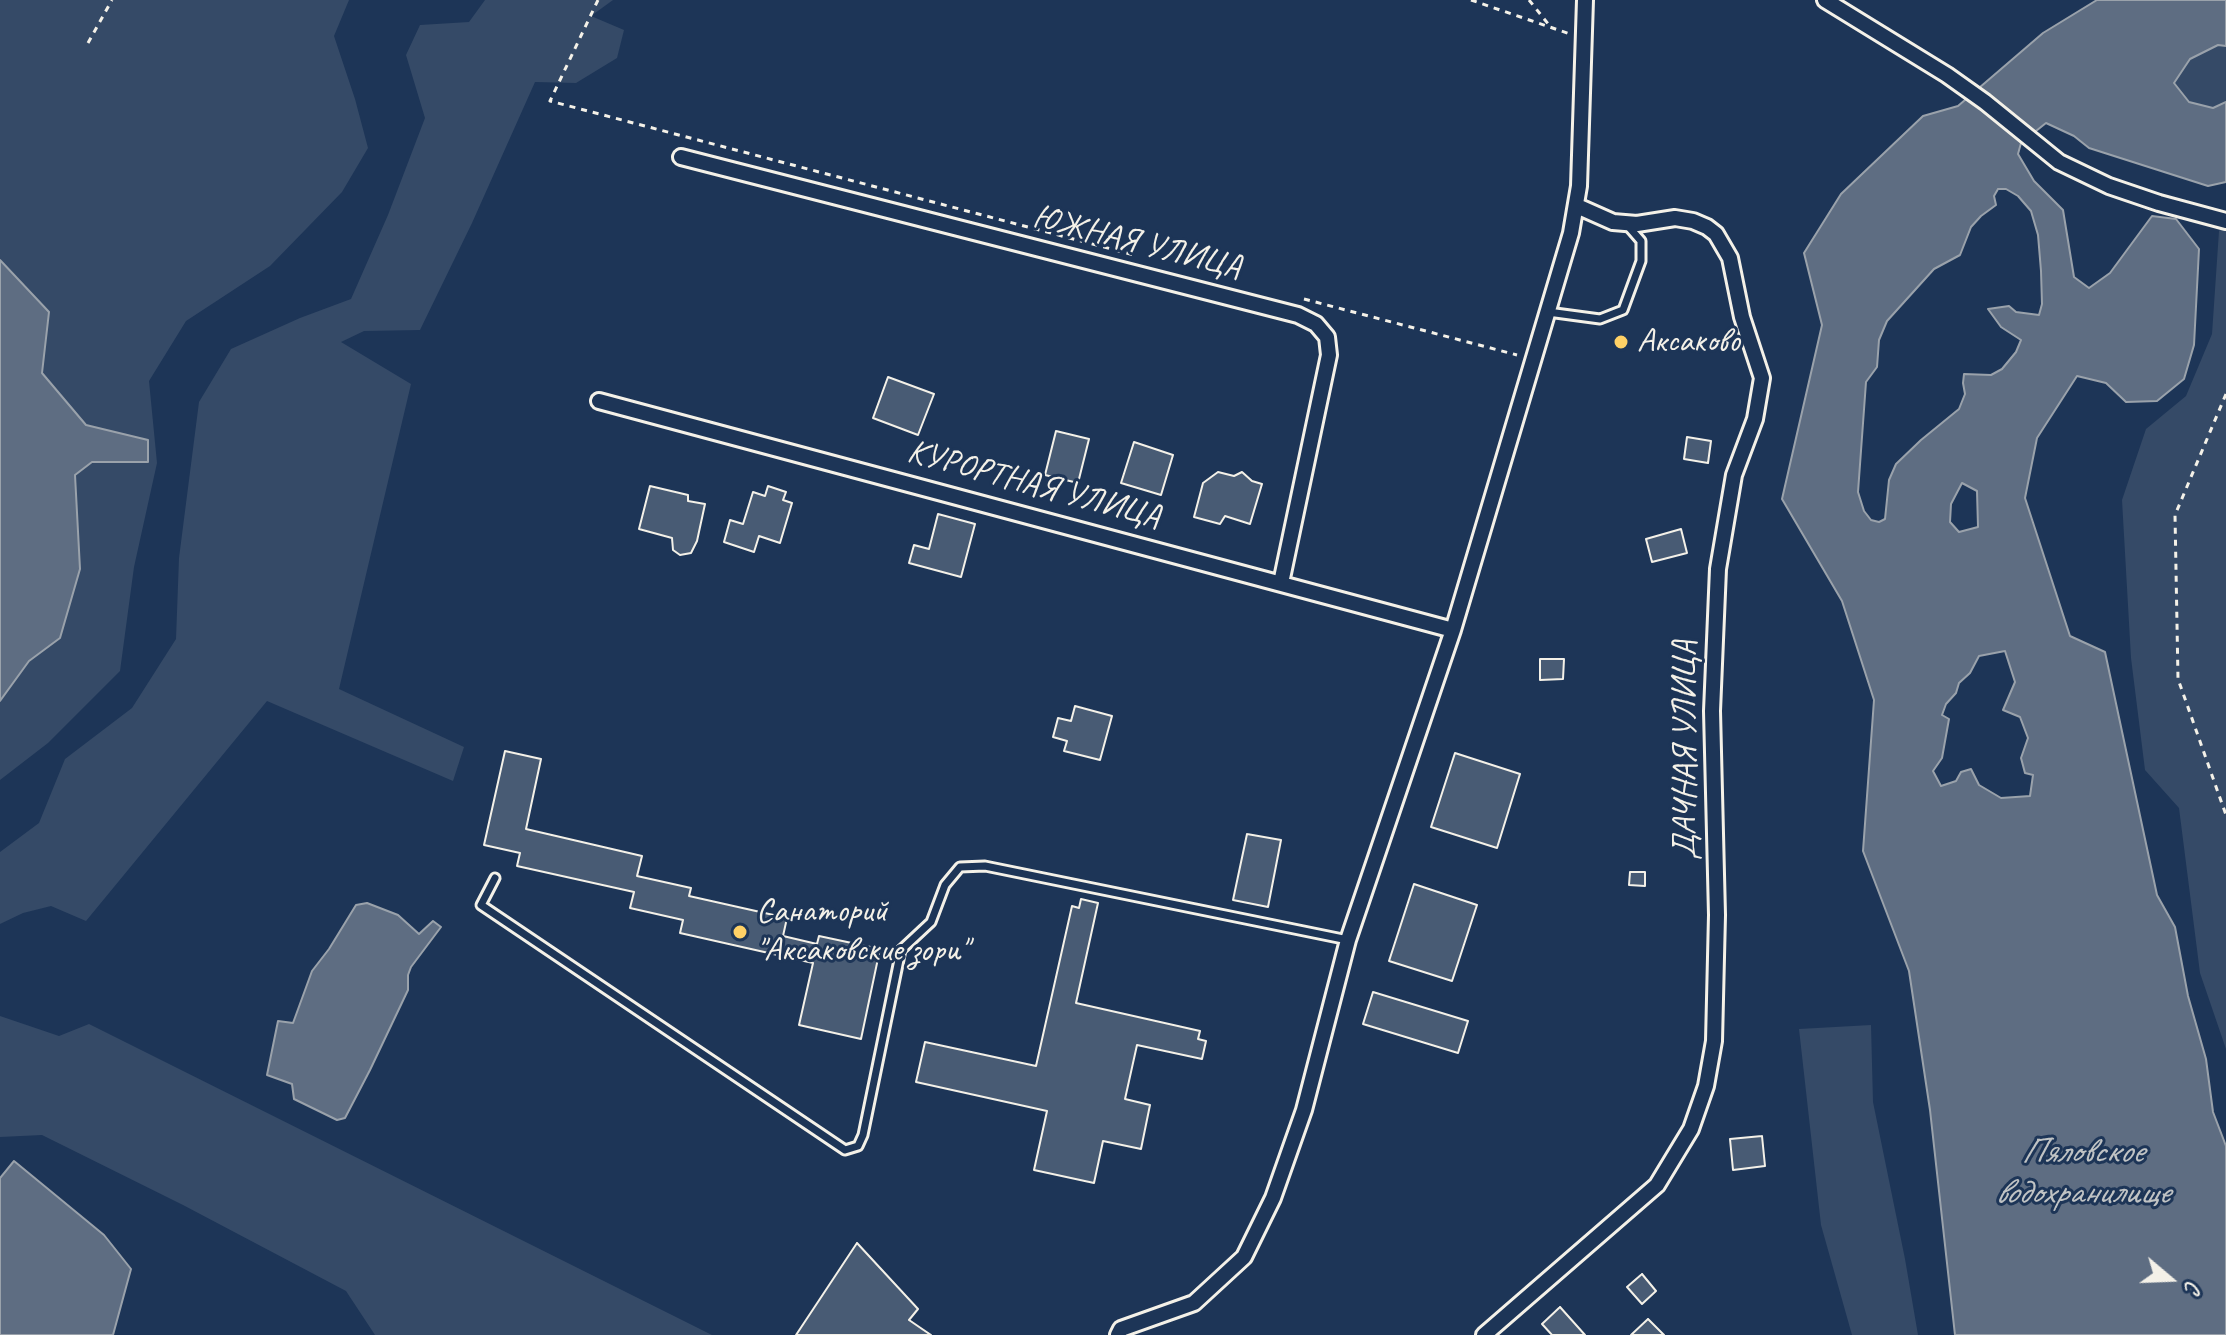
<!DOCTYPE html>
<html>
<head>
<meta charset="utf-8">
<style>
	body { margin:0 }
	#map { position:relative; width:2226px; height:1335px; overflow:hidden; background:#1d3557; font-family:Caveat,sans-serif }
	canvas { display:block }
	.north { position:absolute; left:2130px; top:1239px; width:80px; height:80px; -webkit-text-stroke:6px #1d3557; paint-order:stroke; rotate:109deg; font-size:22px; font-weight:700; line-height:32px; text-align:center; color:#f4f1e8 }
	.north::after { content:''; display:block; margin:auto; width:28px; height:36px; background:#f4f1e8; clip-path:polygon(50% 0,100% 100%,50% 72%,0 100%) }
</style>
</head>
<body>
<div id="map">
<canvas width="2226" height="1335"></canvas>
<div class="north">С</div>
</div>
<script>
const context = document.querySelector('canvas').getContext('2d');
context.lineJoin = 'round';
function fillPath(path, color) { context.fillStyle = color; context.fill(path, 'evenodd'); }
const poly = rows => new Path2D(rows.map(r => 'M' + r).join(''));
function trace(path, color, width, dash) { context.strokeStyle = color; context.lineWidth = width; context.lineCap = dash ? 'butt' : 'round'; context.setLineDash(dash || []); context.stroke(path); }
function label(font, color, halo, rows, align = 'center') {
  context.font = font + ' Caveat,sans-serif'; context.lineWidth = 6; context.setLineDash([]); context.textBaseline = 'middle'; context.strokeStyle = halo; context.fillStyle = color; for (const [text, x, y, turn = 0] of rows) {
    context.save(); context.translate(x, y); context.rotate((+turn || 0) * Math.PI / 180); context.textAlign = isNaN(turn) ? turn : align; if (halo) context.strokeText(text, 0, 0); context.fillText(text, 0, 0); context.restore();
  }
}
fillPath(poly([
	[0,0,349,0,334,36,355,99,368,148,342,192,270,266,186,321,149,381,157,463,134,567,120,671,48,743,0,780,0,701,29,661,60,638,80,569,75,475,92,462,147,462,148,440,86,425,42,373,49,312,0,260],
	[485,0,613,0,591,16,624,30,617,58,576,83,535,82,472,223,420,330,364,331,341,342,411,384,339,689,464,747,453,781,267,701,86,921,51,906,23,913,0,924,0,852,39,823,65,759,132,708,176,639,179,558,199,402,231,349,300,318,351,299,388,215,425,118,406,55,420,25,469,22],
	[2218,44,2226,46,2226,102,2213,108,2189,102,2174,83,2190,59],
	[2226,222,2226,1049,2200,973,2179,808,2145,770,2131,658,2122,500,2146,429,2186,396,2212,334,2219,231],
	[0,1016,59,1036,89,1024,712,1335,375,1335,346,1291,183,1205,42,1135,0,1137],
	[1871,1025,1873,1102,1905,1259,1918,1335,1852,1335,1821,1225,1799,1029]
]), '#354a67');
const water = poly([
	[2097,0,2226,0,2226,46,2218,45,2190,59,2174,83,2189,102,2213,108,2226,102,2226,182,2208,186,2089,148,2074,136,2046,123,2021,143,2018,154,2034,181,2063,210,2074,277,2089,288,2110,273,2152,216,2176,219,2199,249,2194,345,2184,379,2157,401,2126,402,2106,383,2077,376,2037,438,2025,498,2070,636,2105,652,2157,895,2175,927,2188,996,2206,1059,2213,1112,2226,1146,2226,1335,1955,1335,1930,1110,1909,971,1863,851,1874,700,1842,601,1782,499,1822,325,1804,253,1841,194,1923,116,1958,106,2043,33,2097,0],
	[1998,189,2006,189,2018,196,2031,211,2038,235,2041,271,2042,304,2039,315,2016,312,2009,306,1988,309,2001,327,2021,340,2016,352,2002,369,1991,375,1964,374,1963,383,1965,394,1959,409,1921,440,1896,464,1889,480,1885,519,1879,522,1871,520,1864,511,1858,492,1866,382,1877,367,1879,340,1887,321,1934,269,1960,255,1971,227,1981,216,1996,205,1994,196,1998,189],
	[1962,483,1977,491,1978,527,1959,532,1950,522,1951,504,1962,483],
	[2005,651,2015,682,2003,710,2020,717,2028,738,2021,758,2025,773,2033,775,2030,796,2001,798,1979,785,1971,769,1961,772,1956,781,1941,786,1933,771,1942,758,1949,719,1942,715,1946,704,1956,693,1959,683,1970,673,1979,656,2005,651],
	[0,260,49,312,42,373,86,425,148,440,148,462,92,462,75,475,80,569,60,638,29,661,0,701,0,260],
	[367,903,398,915,419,934,433,921,441,927,411,967,408,975,408,990,370,1070,345,1118,337,1120,294,1099,292,1084,267,1075,278,1021,293,1023,312,971,329,949,356,905,367,903],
	[14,1161,104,1235,131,1269,113,1335,0,1335,0,1178,14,1161]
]);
fillPath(water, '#5e6d82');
trace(water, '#9aa2ab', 2);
const building = poly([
	[888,377,934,394,918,435,873,418,888,377],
	[1056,431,1089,439,1078,483,1045,475,1056,431],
	[1687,437,1711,441,1708,463,1684,459,1687,437],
	[1134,442,1173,455,1161,495,1121,483,1134,442],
	[1218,472,1234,476,1242,472,1252,481,1262,484,1250,524,1225,516,1220,524,1194,517,1203,483,1218,472],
	[650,486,688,495,688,501,705,504,697,541,691,553,680,555,673,550,672,538,639,529,650,486],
	[768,486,786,492,783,500,792,503,780,543,759,536,754,552,724,542,730,520,743,524,753,492,765,496,768,486],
	[938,514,975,524,961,577,909,563,914,545,929,549,938,514],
	[1681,529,1687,553,1652,562,1646,539,1681,529],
	[1540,659,1564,659,1563,679,1540,680,1540,659],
	[1075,706,1112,716,1100,760,1064,751,1067,741,1053,737,1058,718,1071,721,1075,706],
	[505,751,541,759,526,829,642,856,637,876,691,888,689,896,787,918,783,936,817,944,819,936,880,949,861,1039,799,1025,813,963,680,933,683,920,630,908,634,892,517,866,520,853,484,845,505,751],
	[1455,753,1520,774,1497,848,1431,827,1455,753],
	[1247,834,1281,840,1268,907,1233,900,1247,834],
	[1630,872,1645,872,1645,886,1629,885,1630,872],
	[1414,884,1477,905,1452,981,1389,961,1414,884],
	[1081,899,1098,903,1076,1003,1200,1031,1198,1039,1206,1041,1202,1059,1137,1045,1125,1099,1150,1105,1141,1149,1103,1141,1094,1183,1034,1170,1047,1111,916,1082,925,1042,1036,1066,1072,906,1079,908,1081,899],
	[1373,992,1468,1021,1458,1053,1363,1024,1373,992],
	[1762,1136,1765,1166,1733,1170,1730,1139,1762,1136],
	[857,1243,918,1309,909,1320,931,1335,796,1335,857,1243],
	[1642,1274,1656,1291,1642,1304,1627,1287,1642,1274],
	[1560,1307,1585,1335,1552,1335,1542,1324,1560,1307],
	[1648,1319,1664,1335,1631,1335,1648,1319]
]);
fillPath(building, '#485b74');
trace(building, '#f4f1e8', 2);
const lane = poly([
	[1548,312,1600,319,1623,310,1641,261,1641,241,1628,226],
	[495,878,481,905,845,1150,858,1146,863,1135,901,950,931,922,945,885,960,867,985,866,1348,940]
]);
const street = poly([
	[1825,0,1947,75,1985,102,2059,162,2109,186,2159,203,2226,221],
	[681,157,1298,315,1316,324,1327,337,1329,355,1281,583],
	[599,401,1453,630],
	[1118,1335,1121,1329,1194,1303,1244,1257,1273,1198,1304,1110,1348,940,1453,630,1571,233,1579,186,1585,0],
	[1484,1335,1657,1185,1691,1129,1706,1086,1714,1041,1717,915,1712,711,1718,569,1734,475,1755,419,1762,378,1742,317,1730,258,1716,234,1707,227,1693,221,1675,218,1637,224,1613,222,1577,206]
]);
trace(lane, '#f4f1e8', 13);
trace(street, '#f4f1e8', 20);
trace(poly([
	[598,0,550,101,1134,255],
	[1471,0,1570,34],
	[1529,0,1549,25],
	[88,43,112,0],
	[1304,299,1517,355],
	[2226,394,2175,515,2178,679,2226,815]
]), '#f4f1e8', 3, [6, 6]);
trace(lane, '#1d3557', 7);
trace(street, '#1d3557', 14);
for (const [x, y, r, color] of [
	[1621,342,8,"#ffd166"],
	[740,932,8,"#ffd166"]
]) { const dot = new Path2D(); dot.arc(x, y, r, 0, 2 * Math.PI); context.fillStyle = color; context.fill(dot); trace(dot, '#1d3557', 3); }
label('34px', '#f4f1e8', '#1d3557', [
	["ЮЖНАЯ УЛИЦА",1137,243,14],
	["КУРОРТНАЯ УЛИЦА",1034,485,15],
	["ДАЧНАЯ УЛИЦА",1686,750,-90]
]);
label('34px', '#f4f1e8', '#1d3557', [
	["Аксаково",1637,342],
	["Санаторий",756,912],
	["\"Аксаковские зори\"",756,951]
], 'left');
label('italic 36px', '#c0c3c4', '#1d3557', [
	["Пяловское",2082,1153],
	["водохранилище",2082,1194]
]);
</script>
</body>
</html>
